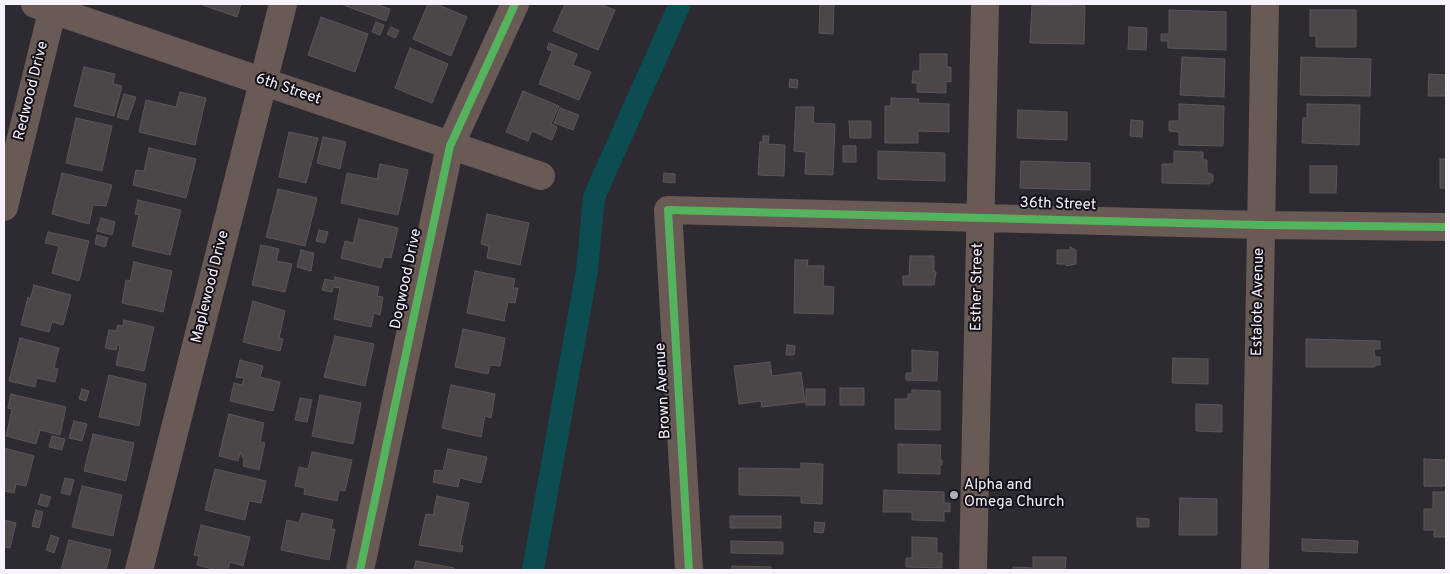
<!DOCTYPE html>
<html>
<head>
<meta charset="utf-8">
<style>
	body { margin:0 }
	#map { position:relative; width:1450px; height:574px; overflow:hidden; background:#2e2a32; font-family:Overpass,sans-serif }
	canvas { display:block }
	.frame { position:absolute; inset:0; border:5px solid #f7f2fd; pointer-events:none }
</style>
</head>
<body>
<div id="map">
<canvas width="1450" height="574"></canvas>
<div class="frame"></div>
</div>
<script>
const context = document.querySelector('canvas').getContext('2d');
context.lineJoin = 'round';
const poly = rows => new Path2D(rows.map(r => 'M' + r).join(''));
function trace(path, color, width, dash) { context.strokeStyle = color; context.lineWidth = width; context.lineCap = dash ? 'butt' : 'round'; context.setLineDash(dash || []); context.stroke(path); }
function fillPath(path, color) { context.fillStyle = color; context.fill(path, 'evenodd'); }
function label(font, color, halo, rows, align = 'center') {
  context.font = font + ' Overpass,sans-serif'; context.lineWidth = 4; context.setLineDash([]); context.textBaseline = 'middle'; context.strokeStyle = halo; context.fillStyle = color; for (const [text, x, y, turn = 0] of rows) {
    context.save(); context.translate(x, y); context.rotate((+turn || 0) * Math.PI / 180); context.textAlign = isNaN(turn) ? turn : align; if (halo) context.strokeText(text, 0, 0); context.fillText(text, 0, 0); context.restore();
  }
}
trace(poly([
	[533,570,587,270,594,197,680,4]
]), '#0b4d50', 22);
const building = poly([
	[200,4,241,4,237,17,200,4],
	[341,4,375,4,390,9,386,21,341,4],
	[428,4,436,4,467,17,451,56,413,39,428,4],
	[565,4,599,4,615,10,598,50,553,31,565,4],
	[820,4,834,4,833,34,819,33,820,4],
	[1032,5,1085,6,1084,44,1030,43,1032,5],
	[1169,10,1226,12,1226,50,1168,48,1168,41,1161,41,1161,34,1169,34,1169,10],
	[1310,10,1356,10,1356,47,1316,47,1316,36,1310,36,1310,10],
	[321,17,368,34,355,72,308,55,321,17],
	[376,22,384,25,380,35,372,32,376,22],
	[391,27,399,31,395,38,387,34,391,27],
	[1129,27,1147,28,1146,50,1128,49,1129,27],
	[549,43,577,54,573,65,591,72,579,100,539,84,552,51,547,49,549,43],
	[410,48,448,64,432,103,395,88,410,48],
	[920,54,947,54,947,67,951,67,951,82,946,81,946,93,917,92,917,83,912,83,913,71,920,71,920,54],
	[1182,57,1225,59,1224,97,1180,95,1182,57],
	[1301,57,1371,59,1370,96,1300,95,1301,57],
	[84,67,115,74,113,84,122,86,114,116,74,106,84,67],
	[1429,74,1446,75,1446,96,1428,96,1429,74],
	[790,79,798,80,797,88,789,87,790,79],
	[523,91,559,106,551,124,557,127,552,140,532,131,528,141,506,132,523,91],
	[180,92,206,98,195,145,139,132,146,100,176,107,180,92],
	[124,94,136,97,128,120,117,117,124,94],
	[891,98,919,99,918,103,949,104,949,132,918,131,918,143,885,143,885,106,891,106,891,98],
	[1179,104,1224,106,1223,146,1179,145,1179,132,1169,131,1169,121,1179,121,1179,104],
	[1307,104,1360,105,1359,145,1302,143,1303,118,1307,118,1307,104],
	[796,107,814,107,813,123,835,124,833,175,805,174,806,152,794,151,796,107],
	[560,108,579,115,573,130,554,123,560,108],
	[1018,110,1067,112,1067,140,1017,138,1018,110],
	[76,118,112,126,102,171,66,163,76,118],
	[1131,120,1143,121,1142,137,1130,136,1131,120],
	[849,121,871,121,871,138,850,138,849,121],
	[289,132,318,138,306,183,279,177,289,132],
	[763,136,769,136,768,144,785,145,784,176,758,175,760,142,763,142,763,136],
	[323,137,346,142,340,169,317,163,323,137],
	[843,146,856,146,856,162,843,162,843,146],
	[149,148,196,159,186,198,133,185,136,170,144,171,149,148],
	[878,151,945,153,945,181,878,179,878,151],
	[1174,151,1203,152,1203,160,1207,160,1207,172,1213,175,1213,181,1209,184,1162,183,1162,164,1174,164,1174,151],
	[1440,159,1446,159,1446,188,1440,188,1440,159],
	[1021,161,1090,163,1090,190,1020,188,1021,161],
	[380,164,408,170,398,215,341,203,347,173,377,179,380,164],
	[1310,166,1337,166,1336,193,1310,193,1310,166],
	[62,173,112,185,106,206,93,205,89,224,52,214,62,173],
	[664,173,675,174,675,183,663,182,664,173],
	[278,189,317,198,305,246,266,237,278,189],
	[138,200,181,210,170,255,132,246,139,215,135,214,138,200],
	[487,214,529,223,520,265,487,258,489,246,481,244,487,214],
	[101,218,115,222,112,235,97,231,101,218],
	[359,219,398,228,391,258,384,257,381,268,341,258,345,241,353,243,359,219],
	[319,230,328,232,325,243,316,241,319,230],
	[48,232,89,241,79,281,52,273,59,246,45,243,48,232],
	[97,235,108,238,105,247,95,244,97,235],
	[261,245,279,249,276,261,292,264,285,292,252,285,261,245],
	[1070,247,1076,250,1076,264,1066,266,1066,264,1057,264,1057,250,1070,250,1070,247],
	[301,250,314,253,311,271,297,267,301,250],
	[910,256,934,256,934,272,936,272,934,285,903,285,903,276,909,276,910,256],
	[795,260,808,260,807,266,824,266,823,286,834,287,833,314,794,313,795,260],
	[134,262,172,271,163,312,122,303,126,280,130,281,134,262],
	[475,271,515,279,513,288,518,288,515,303,508,302,504,321,467,313,475,271],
	[335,277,379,287,377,296,383,297,380,315,374,313,371,327,334,319,340,288,333,287,332,292,322,290,325,279,334,281,335,277],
	[34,285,71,295,63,325,52,322,49,332,21,325,28,297,30,300,34,285],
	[253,301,285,311,279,338,283,339,280,351,243,342,253,301],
	[124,320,154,327,144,371,116,365,120,345,117,345,116,350,105,348,109,330,116,331,118,325,123,326,124,320],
	[463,329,505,338,500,366,490,365,488,374,455,367,463,329],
	[335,336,374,344,365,386,324,377,335,336],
	[20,338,59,348,54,368,58,369,55,382,37,378,35,387,9,381,20,338],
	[1306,339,1380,341,1380,349,1374,349,1375,357,1380,357,1380,365,1375,365,1375,367,1306,367,1306,339],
	[787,345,795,346,794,355,786,355,787,345],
	[912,350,938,352,937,381,906,380,906,373,912,373,912,350],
	[1173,358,1208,359,1208,384,1172,383,1173,358],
	[240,360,263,366,260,377,280,382,273,411,230,401,234,383,242,385,244,378,236,377,240,360],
	[770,362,772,376,801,372,805,402,762,407,761,401,739,404,734,366,770,362],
	[109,375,146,384,139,426,99,417,109,375],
	[451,385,495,394,491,418,485,416,481,437,442,428,451,385],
	[840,388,864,388,864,405,840,405,840,388],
	[82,389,89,391,86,401,79,399,82,389],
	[806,389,825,389,825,405,806,405,806,389],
	[912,390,940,391,940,430,895,429,895,399,908,399,908,394,912,394,912,390],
	[11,394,66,407,60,435,40,430,36,444,6,436,12,409,8,408,11,394],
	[320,395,361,403,353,444,312,436,320,395],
	[300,398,312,400,307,422,295,420,300,398],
	[1196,404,1222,405,1222,432,1196,431,1196,404],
	[229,414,264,423,260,442,265,443,259,470,243,466,244,459,240,453,238,461,219,456,229,414],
	[74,421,87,424,82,441,69,438,74,421],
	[93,434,134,443,126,481,84,471,93,434],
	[52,436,65,439,62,450,49,447,52,436],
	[898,444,941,445,940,460,942,460,942,465,940,465,940,474,898,473,898,444],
	[4,448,34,456,26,486,16,484,14,493,4,491,4,448],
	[448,449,487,457,481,483,460,478,458,487,433,482,435,470,443,471,448,449],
	[312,452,352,460,345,491,339,490,337,501,304,494,305,488,295,486,299,467,308,469,312,452],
	[1424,459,1446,460,1446,486,1424,486,1424,459],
	[801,463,823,464,822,504,801,503,801,496,739,495,739,468,801,469,801,463],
	[215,469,266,481,261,503,249,501,245,520,205,510,215,469],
	[65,478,74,480,70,495,61,493,65,478],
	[82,486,122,495,113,536,72,527,82,486],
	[884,490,944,492,944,503,950,503,950,512,944,511,944,521,912,520,912,512,883,512,884,490],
	[1433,492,1446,492,1446,537,1434,537,1434,530,1424,530,1424,509,1433,509,1433,492],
	[41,494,51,497,47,507,38,504,41,494],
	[437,496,469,503,460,545,463,546,462,552,419,545,426,514,433,515,437,496],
	[1180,498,1217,499,1217,535,1179,535,1180,498],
	[36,510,43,512,39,528,32,526,36,510],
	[302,513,333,520,331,529,335,529,329,560,281,550,287,520,299,523,302,513],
	[730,516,781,516,781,528,730,528,730,516],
	[1137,518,1149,519,1149,527,1137,527,1137,518],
	[4,520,16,523,10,548,4,547,4,520],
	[815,522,825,523,823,533,814,532,815,522],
	[201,525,250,537,243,566,230,562,228,570,217,570,197,565,199,556,194,555,201,525],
	[51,535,59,538,54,553,46,550,51,535],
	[912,537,937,538,937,553,942,553,942,568,906,567,906,558,912,558,912,537],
	[1302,539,1358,541,1357,553,1302,551,1302,539],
	[69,540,111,550,106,570,61,570,69,540],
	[731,541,783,542,783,554,731,553,731,541],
	[1033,557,1066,557,1065,570,1013,570,1013,567,1033,568,1033,557],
	[416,561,454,568,454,570,414,570,416,561],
	[732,566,771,567,771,570,732,570,732,566]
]);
fillPath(building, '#4c4648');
trace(building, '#5b5558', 1);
trace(poly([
	[35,4,541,176],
	[4,207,54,4],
	[139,570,283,4],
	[360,570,450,146,515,4],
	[689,570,668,210,1260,225,1446,227],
	[973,570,985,4],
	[1255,570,1265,4]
]), '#695a56', 28);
trace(poly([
	[360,570,450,146,515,4],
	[689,570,668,210,1260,225,1446,227]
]), '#56b35d', 8);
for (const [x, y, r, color] of [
	[954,495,5,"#b1acb6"]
]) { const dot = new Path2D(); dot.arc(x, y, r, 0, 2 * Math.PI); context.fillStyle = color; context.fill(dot); trace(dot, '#141118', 2); }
label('15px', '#f7f2fd', '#141118', [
	["6th Street",288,90,19],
	["Redwood Drive",32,91,-76],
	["36th Street",1058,205,2],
	["Dogwood Drive",407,279,-78],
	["Maplewood Drive",211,287,-76],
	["Esther Street",978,287,-89],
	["Estalote Avenue",1259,302,-89],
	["Brown Avenue",664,391,-93]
]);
label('15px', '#f7f2fd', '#141118', [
	["Alpha and",964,486],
	["Omega Church",964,503]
], 'left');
</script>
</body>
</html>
